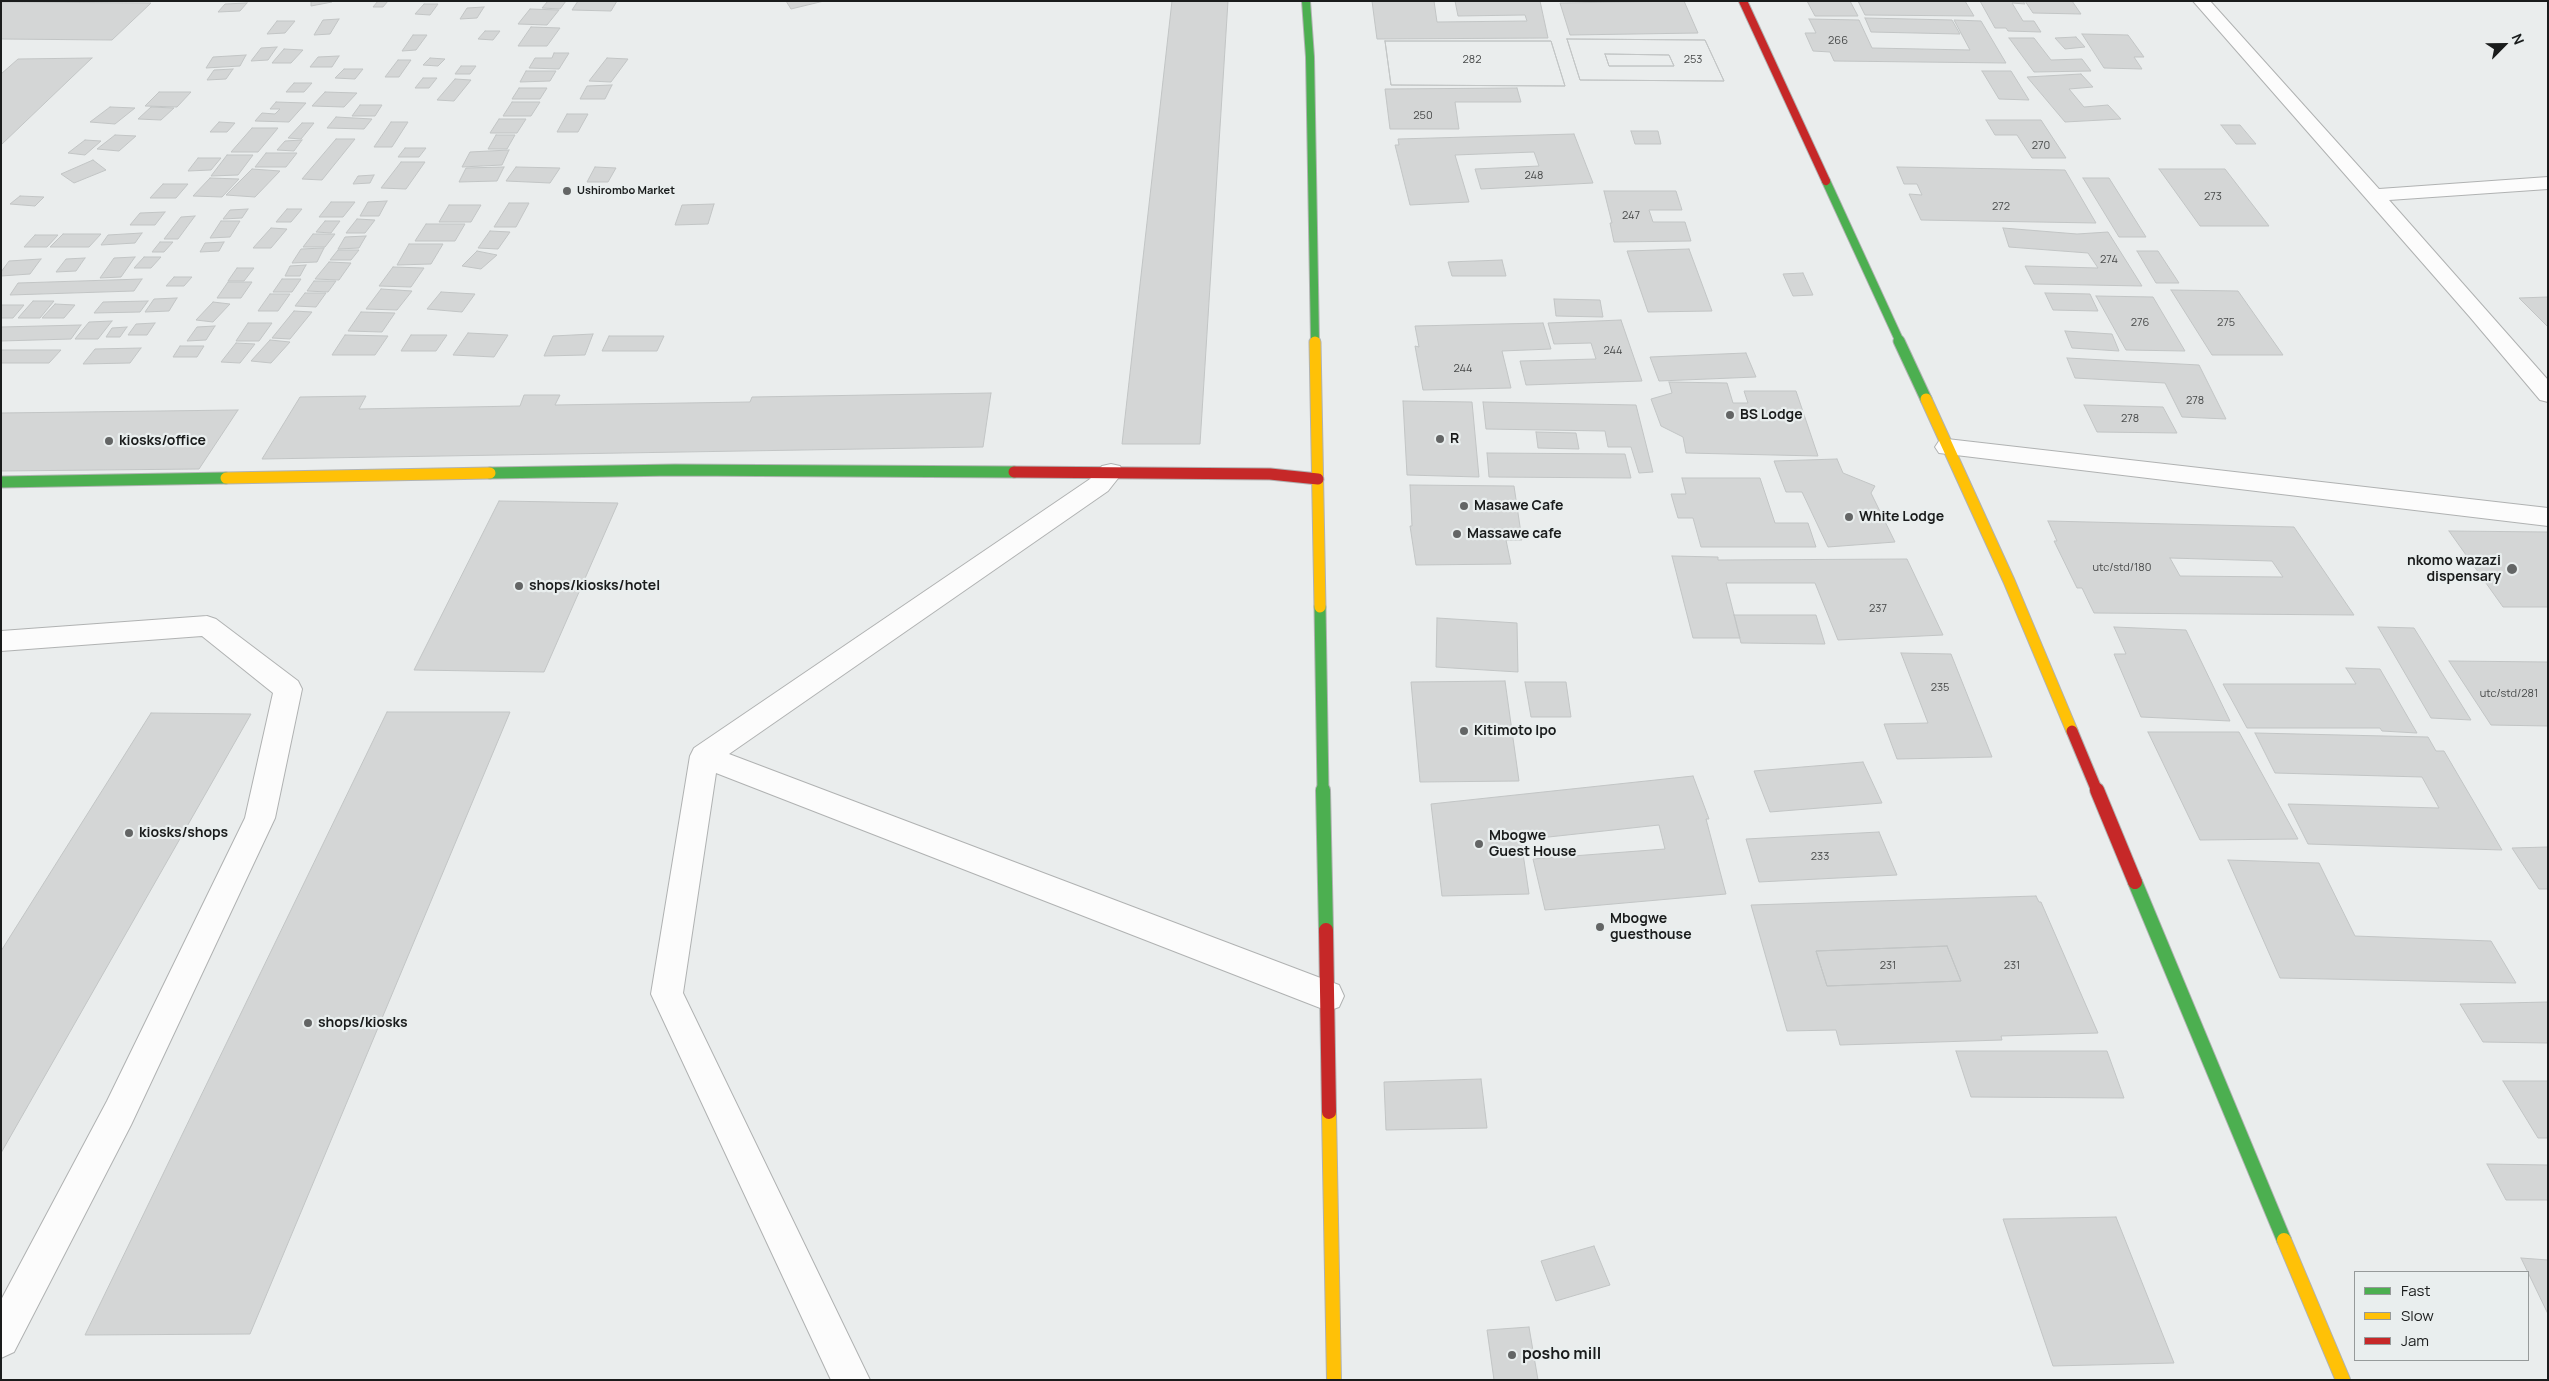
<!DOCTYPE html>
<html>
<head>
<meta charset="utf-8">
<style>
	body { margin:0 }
	#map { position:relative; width:2549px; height:1381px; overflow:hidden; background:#eaeded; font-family:Manrope,sans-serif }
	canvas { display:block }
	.frame { position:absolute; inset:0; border:2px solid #1a1c1c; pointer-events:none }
	.legend { position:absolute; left:2354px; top:1271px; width:175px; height:90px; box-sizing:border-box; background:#e9eeee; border:1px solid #969a9a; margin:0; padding:6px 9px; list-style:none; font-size:15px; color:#1a1c1c }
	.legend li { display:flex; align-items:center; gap:10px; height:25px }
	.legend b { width:25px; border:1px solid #969a9a }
	.north { position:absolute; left:2479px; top:20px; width:50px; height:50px; -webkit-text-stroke:4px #e9eeee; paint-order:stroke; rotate:67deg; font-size:14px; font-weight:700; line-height:20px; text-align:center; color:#1a1c1c }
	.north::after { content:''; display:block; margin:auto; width:18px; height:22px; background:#1a1c1c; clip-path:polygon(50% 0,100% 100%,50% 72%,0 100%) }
</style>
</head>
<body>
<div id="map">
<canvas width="2549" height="1381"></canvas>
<div class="frame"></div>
<ul class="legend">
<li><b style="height:6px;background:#4caf50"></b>Fast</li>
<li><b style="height:6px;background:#ffc107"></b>Slow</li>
<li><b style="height:6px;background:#c62828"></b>Jam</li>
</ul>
<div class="north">N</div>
</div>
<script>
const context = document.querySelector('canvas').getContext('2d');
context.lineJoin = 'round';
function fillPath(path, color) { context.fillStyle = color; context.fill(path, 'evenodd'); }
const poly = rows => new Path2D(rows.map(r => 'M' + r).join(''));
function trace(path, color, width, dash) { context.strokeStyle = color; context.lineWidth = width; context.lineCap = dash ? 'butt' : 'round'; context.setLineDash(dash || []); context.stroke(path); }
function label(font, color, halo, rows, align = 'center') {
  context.font = font + ' Manrope,sans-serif'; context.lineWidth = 4.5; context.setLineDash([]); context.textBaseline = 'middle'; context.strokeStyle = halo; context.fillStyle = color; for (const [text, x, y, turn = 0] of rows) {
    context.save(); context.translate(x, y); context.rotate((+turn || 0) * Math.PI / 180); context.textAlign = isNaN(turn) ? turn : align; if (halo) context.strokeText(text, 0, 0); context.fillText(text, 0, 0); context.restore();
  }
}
const building = poly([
	[311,1,332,1,332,2,311,6,311,1],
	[378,1,388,1,383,7,373,7,378,1],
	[548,1,566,1,560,9,542,8,548,1],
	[578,1,617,1,611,11,572,10,578,1],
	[786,1,824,1,791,9,786,1],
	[1172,1,1228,1,1200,444,1122,444,1172,1],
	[1372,1,1434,1,1437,22,1527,21,1525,15,1458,16,1455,1,1540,1,1548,38,1377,39,1372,1],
	[1684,1,1698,33,1570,35,1560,3,1684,1],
	[1807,1,1850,1,1858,16,1815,16,1807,1],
	[1858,1,1965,1,1974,16,1865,15,1858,1],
	[1980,1,2023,1,2025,4,2012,3,2023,21,2034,21,2041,32,2008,31,2006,28,1995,28,1980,1],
	[2025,1,2072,1,2081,14,2033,13,2025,1],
	[1,2,151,3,112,40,1,39,1,2],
	[247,3,240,11,218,12,225,4,247,3],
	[424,4,438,4,430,15,415,14,424,4],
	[484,7,477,18,460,19,467,8,484,7],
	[530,9,559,10,547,25,518,24,530,9],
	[1865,18,1952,20,1960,34,1871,32,1865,18],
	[339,19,330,34,314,35,323,20,339,19],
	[1809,19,1859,20,1872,48,1970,50,1954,20,1981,21,2006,63,1834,61,1830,52,1813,51,1805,33,1816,33,1809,19],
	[277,21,295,21,285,33,267,34,277,21],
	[531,27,560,28,547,46,518,46,531,27],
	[485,31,500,31,493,40,478,39,485,31],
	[2082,34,2128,35,2144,57,2134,57,2142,69,2104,68,2082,34],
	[413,35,427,35,416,50,402,51,413,35],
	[2076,37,2085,47,2065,49,2055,38,2076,37],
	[2009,38,2034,38,2051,60,2082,59,2091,71,2034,72,2009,38],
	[1567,39,1705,40,1724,81,1580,80,1567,39],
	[1605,54,1669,55,1674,66,1609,66,1605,54],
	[1567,39,1705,40,1724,81,1580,80,1567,39],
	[1605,54,1669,55,1674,66,1609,66,1605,54],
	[1385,41,1551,41,1565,86,1391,85,1385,41],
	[1385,41,1551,41,1565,86,1391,85,1385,41],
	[277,47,268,60,251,61,261,48,277,47],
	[284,49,303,50,291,63,272,63,284,49],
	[554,53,569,53,559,69,529,68,535,58,552,58,554,53],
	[246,55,240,66,206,68,213,57,246,55],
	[339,56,332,67,310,67,318,57,339,56],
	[92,58,1,145,1,74,18,59,92,58],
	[430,58,445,59,438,66,423,65,430,58],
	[607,58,628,59,611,82,589,81,607,58],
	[398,60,411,60,399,77,385,77,398,60],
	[461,66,476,66,470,74,455,74,461,66],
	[233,69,226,79,207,80,214,70,233,69],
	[344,69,363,69,355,79,335,78,344,69],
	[526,71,556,71,550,81,520,82,526,71],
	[1982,71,2011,71,2029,100,1999,99,1982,71],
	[2081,74,2093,87,2069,89,2084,107,2108,105,2121,119,2065,122,2027,77,2081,74],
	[423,78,437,78,429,88,415,88,423,78],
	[455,79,471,80,454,101,437,100,455,79],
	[294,83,312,83,304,92,286,92,294,83],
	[612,85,605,99,580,99,587,86,612,85],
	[519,88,547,88,540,99,512,99,519,88],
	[1517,88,1521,102,1455,102,1459,129,1390,129,1385,89,1517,88],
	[159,92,191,92,177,107,145,106,159,92],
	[325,92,357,93,344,107,312,106,325,92],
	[276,102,306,103,289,122,255,121,262,113,275,114,280,109,270,109,276,102],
	[512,102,540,102,531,116,503,116,512,102],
	[360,105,382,105,375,116,352,116,360,105],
	[110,107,135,108,115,124,90,122,110,107],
	[151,107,174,108,161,120,138,119,151,107],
	[567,114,588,114,578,132,557,132,567,114],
	[336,117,372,119,364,129,327,128,336,117],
	[499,119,526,119,517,133,490,133,499,119],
	[1986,120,2041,120,2066,158,2032,158,2017,135,1995,135,1986,120],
	[219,122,235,123,227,132,210,132,219,122],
	[391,122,408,122,392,147,374,147,391,122],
	[302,123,314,123,301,139,288,138,302,123],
	[2221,125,2240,125,2256,144,2236,144,2221,125],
	[252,128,278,128,258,152,231,152,252,128],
	[1631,131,1658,131,1661,144,1635,144,1631,131],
	[1574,134,1593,183,1481,189,1475,169,1539,166,1534,152,1455,155,1469,202,1410,205,1395,145,1399,145,1398,139,1574,134],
	[115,135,136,136,119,151,97,149,115,135],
	[496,135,515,135,507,149,488,149,496,135],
	[336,139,355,139,322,180,302,179,336,139],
	[85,140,101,141,85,155,68,153,85,140],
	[302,140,294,151,277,150,285,141,302,140],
	[405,148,426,148,419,157,398,157,405,148],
	[509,150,502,165,462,167,470,152,509,150],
	[266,153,297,153,286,167,255,167,266,153],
	[227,155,253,155,238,175,211,176,227,155],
	[198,158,221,158,211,170,188,171,198,158],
	[93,160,106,170,74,183,61,174,93,160],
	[401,162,425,162,406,189,381,188,401,162],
	[504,167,497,181,459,182,466,168,504,167],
	[516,167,560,168,550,183,506,181,516,167],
	[595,167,616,168,608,182,587,182,595,167],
	[1897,167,2065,170,2096,223,1921,220,1909,194,1922,195,1917,184,1904,184,1897,167],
	[252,169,280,171,255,197,226,195,252,169],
	[2159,169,2225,169,2269,226,2200,226,2159,169],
	[374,175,370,183,353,184,358,176,374,175],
	[210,178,239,179,222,197,193,196,210,178],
	[2083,178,2109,178,2146,237,2119,237,2083,178],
	[163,184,188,184,176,198,150,198,163,184],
	[1604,191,1676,191,1682,210,1649,210,1653,222,1685,222,1691,241,1614,242,1610,223,1612,223,1604,191],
	[20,196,44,197,35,206,10,204,20,196],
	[387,201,379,216,360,216,368,202,387,201],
	[331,202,355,202,343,217,319,217,331,202],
	[509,203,529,203,516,227,494,227,509,203],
	[714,204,708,224,675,225,682,205,714,204],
	[449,205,481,205,471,222,439,222,449,205],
	[248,209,242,218,223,219,230,210,248,209],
	[287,209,302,209,291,222,276,222,287,209],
	[165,212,155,225,130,225,140,213,165,212],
	[195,216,178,239,164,239,181,217,195,216],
	[357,219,375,220,365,233,346,233,357,219],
	[221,221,240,221,230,237,210,238,221,221],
	[325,221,340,221,331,233,316,232,325,221],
	[426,224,465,224,455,241,415,241,426,224],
	[271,228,287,229,271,248,253,248,271,228],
	[2003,228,2077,234,2108,232,2142,286,2034,284,2025,266,2098,268,2088,253,2009,247,2003,228],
	[490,231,510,232,498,249,478,248,490,231],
	[142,233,135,243,101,245,108,235,142,233],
	[63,234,101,234,89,247,50,247,63,234],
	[313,234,335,234,325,247,303,247,313,234],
	[35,235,58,235,47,247,24,247,35,235],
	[366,236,359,248,338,249,345,237,366,236],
	[160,242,173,242,164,252,152,252,160,242],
	[224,242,219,251,200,252,205,243,224,242],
	[409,244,443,244,431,264,397,265,409,244],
	[324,248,317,262,292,263,301,249,324,248],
	[1689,249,1712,311,1648,312,1627,251,1689,249],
	[338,250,359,250,351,260,330,260,338,250],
	[477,251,497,255,481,269,462,266,477,251],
	[2137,251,2158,251,2179,283,2156,283,2137,251],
	[135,257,121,277,100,278,114,258,135,257],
	[144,257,161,257,151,268,134,268,144,257],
	[85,258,76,271,56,272,66,259,85,258],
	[41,259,30,274,1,276,1,272,9,261,41,259],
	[1502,260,1506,276,1452,276,1448,262,1502,260],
	[329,262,351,263,339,280,315,279,329,262],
	[306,265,300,276,285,276,290,266,306,265],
	[393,267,424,268,411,287,379,286,393,267],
	[237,268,254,268,244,281,228,281,237,268],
	[1803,273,1813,295,1793,296,1783,274,1803,273],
	[174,277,192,277,184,286,166,286,174,277],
	[142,279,134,291,10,295,18,283,142,279],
	[282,279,301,279,292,292,273,292,282,279],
	[314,281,336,281,328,292,307,291,314,281],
	[228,282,252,282,241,298,217,298,228,282],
	[381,289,412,291,397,310,366,309,381,289],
	[2171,290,2238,291,2283,355,2212,355,2171,290],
	[441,292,475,294,462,312,427,309,441,292],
	[305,293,326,293,316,307,295,306,305,293],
	[2045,293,2090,294,2098,311,2053,310,2045,293],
	[270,294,290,294,278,311,258,311,270,294],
	[2096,296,2153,297,2185,351,2126,350,2096,296],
	[2548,297,2548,327,2519,298,2548,297],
	[177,298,169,311,145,312,154,299,177,298],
	[1554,299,1600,300,1603,317,1556,316,1554,299],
	[33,301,54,301,40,318,18,318,33,301],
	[148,301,140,312,94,313,103,302,148,301],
	[213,302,230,304,213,322,196,320,213,302],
	[55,304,75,305,64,318,42,318,55,304],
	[1,305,24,305,13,318,1,318,1,305],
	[294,311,312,312,290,339,272,338,294,311],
	[361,312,395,313,382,332,348,331,361,312],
	[1621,320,1642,381,1526,385,1520,361,1596,359,1591,343,1554,344,1548,323,1621,320],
	[112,321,98,339,75,339,89,322,112,321],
	[155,323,147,335,128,335,136,324,155,323],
	[248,323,272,323,259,341,236,341,248,323],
	[1543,323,1551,349,1502,351,1511,388,1423,390,1415,346,1419,347,1415,326,1543,323],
	[81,325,71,339,1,341,1,327,81,325],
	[215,326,206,340,187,341,197,327,215,326],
	[127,327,120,337,106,337,112,328,127,327],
	[2065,331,2112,334,2119,351,2072,348,2065,331],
	[468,333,508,335,494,357,453,355,468,333],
	[593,334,585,355,544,356,553,336,593,334],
	[345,335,388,336,375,355,332,355,345,335],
	[411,335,447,335,436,351,401,351,411,335],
	[609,336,664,336,657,351,602,351,609,336],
	[270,340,290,342,271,363,251,361,270,340],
	[236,343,255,344,240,363,221,362,236,343],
	[180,346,204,346,197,357,173,357,180,346],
	[141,348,130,363,83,364,95,349,141,348],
	[1,350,61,350,49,363,1,363,1,350],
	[1746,353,1756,377,1659,381,1650,357,1746,353],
	[2067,358,2199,365,2226,419,2182,417,2165,383,2075,378,2067,358],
	[1669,382,1727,383,1733,403,1748,403,1744,391,1796,391,1818,456,1686,453,1683,437,1661,426,1651,399,1672,393,1669,382],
	[991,393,983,447,262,459,300,397,366,396,359,409,520,406,524,395,560,395,555,405,750,402,752,397,991,393],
	[1403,401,1472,402,1479,477,1407,475,1403,401],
	[1483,402,1636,405,1653,472,1639,473,1631,447,1608,447,1605,431,1486,429,1483,402],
	[2084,405,2163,407,2177,433,2097,432,2084,405],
	[238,410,199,469,1,471,1,413,238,410],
	[1536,432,1576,433,1579,449,1538,448,1536,432],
	[1487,453,1625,454,1631,478,1489,477,1487,453],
	[1837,459,1843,473,1875,486,1871,493,1895,542,1828,547,1802,492,1786,492,1774,461,1837,459],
	[1682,478,1760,478,1775,523,1808,523,1816,547,1701,547,1693,518,1678,518,1671,494,1686,494,1682,478],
	[1410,485,1514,486,1522,540,1506,540,1511,564,1416,565,1410,526,1412,526,1410,485],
	[499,501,618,503,544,672,414,670,499,501],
	[2048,521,2294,527,2354,615,2094,613,2082,588,2077,588,2054,541,2057,541,2048,521],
	[2170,558,2272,561,2283,577,2180,576,2170,558],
	[2449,531,2548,532,2548,607,2503,607,2449,531],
	[1672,556,1718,557,1718,560,1907,559,1943,635,1838,640,1815,583,1726,583,1740,638,1693,638,1672,556],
	[1734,615,1816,615,1825,644,1741,643,1734,615],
	[1437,618,1517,623,1518,672,1436,667,1437,618],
	[2114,627,2186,630,2230,721,2141,717,2114,654,2126,654,2114,627],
	[2378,627,2414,628,2471,720,2431,718,2378,627],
	[1901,653,1951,654,1992,757,1897,759,1884,724,1928,723,1901,653],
	[2449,661,2548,662,2548,726,2491,725,2449,661],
	[2346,668,2380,669,2417,733,2382,731,2380,728,2247,728,2223,684,2356,684,2346,668],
	[1505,681,1519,781,1420,782,1411,682,1505,681],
	[1525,682,1566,682,1571,717,1531,717,1525,682],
	[387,712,510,712,250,1334,85,1335,387,712],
	[151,713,251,714,1,1153,1,951,151,713],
	[2148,732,2239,732,2298,839,2200,840,2148,732],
	[2255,733,2428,737,2436,751,2444,751,2502,850,2308,844,2288,804,2439,808,2422,777,2275,773,2255,733],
	[1863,762,1882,803,1770,812,1754,771,1863,762],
	[1693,776,1709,819,1706,819,1726,894,1545,910,1533,859,1665,849,1659,825,1521,840,1529,894,1442,896,1431,804,1693,776],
	[1879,832,1897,875,1759,882,1746,839,1879,832],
	[2548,847,2548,889,2539,889,2512,848,2548,847],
	[2228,860,2319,863,2355,936,2491,941,2516,983,2280,978,2228,860],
	[2036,896,2039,902,2041,902,2098,1033,2001,1036,2002,1040,1840,1045,1836,1030,1787,1031,1751,905,2036,896],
	[1947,946,1961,981,1827,986,1816,951,1947,946],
	[1947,946,1961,981,1827,986,1816,951,1947,946],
	[2548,1002,2548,1043,2483,1042,2460,1004,2548,1002],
	[1956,1051,2107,1051,2124,1098,1971,1097,1956,1051],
	[1481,1079,1487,1128,1386,1130,1384,1082,1481,1079],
	[2503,1081,2548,1081,2548,1138,2538,1138,2503,1081],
	[2487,1164,2548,1165,2548,1200,2506,1200,2487,1164],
	[2116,1217,2174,1363,2053,1366,2003,1219,2116,1217],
	[1594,1246,1610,1285,1556,1301,1541,1261,1594,1246],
	[2521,1258,2548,1260,2548,1314,2521,1258],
	[1529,1327,1538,1380,1494,1380,1487,1330,1529,1327]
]);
fillPath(building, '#d4d6d6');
trace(building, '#c2c5c5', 1);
const lane = poly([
	[1111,464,1120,466,1123,472,1108,491,729,754,1339,985,1344,996,1339,1007,1328,1011,716,773,683,993,870,1380,831,1380,651,994,690,756,694,748,1090,479,1102,466,1111,464],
	[207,616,216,619,298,681,302,689,275,818,131,1125,14,1352,1,1358,1,1300,107,1101,245,818,273,693,202,636,1,651,1,631,207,616]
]);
const street = poly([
	[2193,1,2210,1,2379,189,2548,177,2548,189,2389,200,2548,380,2548,402,2540,400,2469,316,2193,1],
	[1947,439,2548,508,2548,526,1939,453,1935,447,1939,441,1947,439]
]);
const fastFar2 = poly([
	[1306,1,1310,57,1315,342],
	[1826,181,1900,342]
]);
const fastFar1 = poly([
	[1899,341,1926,399],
	[490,473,675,470,1014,472],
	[1,482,226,478],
	[1320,607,1323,791]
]);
const fast = poly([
	[1323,790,1326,930],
	[2135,882,2284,1240]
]);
const slowFar1 = poly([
	[1315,342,1320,607],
	[1926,399,2009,581,2072,731],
	[226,478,490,473]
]);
const slow = poly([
	[1329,1112,1334,1380],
	[2284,1240,2343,1380]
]);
const jamFar2 = poly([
	[1743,1,1826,181]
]);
const jamFar1 = poly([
	[1014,472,1270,474,1318,479],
	[2072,731,2097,791]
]);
const jam = poly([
	[2097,790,2135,882],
	[1326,930,1329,1112]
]);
trace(lane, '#b0b2b2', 2);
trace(street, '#b0b2b2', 2);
trace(fastFar2, '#b0b2b2', 10);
trace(fastFar1, '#b0b2b2', 13);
trace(fast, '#b0b2b2', 16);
trace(slowFar1, '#b0b2b2', 13);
trace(slow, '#b0b2b2', 16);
trace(jamFar2, '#b0b2b2', 10);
trace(jamFar1, '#b0b2b2', 13);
trace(jam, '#b0b2b2', 16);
fillPath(lane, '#fcfcfc');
fillPath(street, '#fcfcfc');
trace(fastFar2, '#4caf50', 8);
trace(fastFar1, '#4caf50', 11);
trace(fast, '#4caf50', 14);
trace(slowFar1, '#ffc107', 11);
trace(slow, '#ffc107', 14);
trace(jamFar2, '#c62828', 8);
trace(jamFar1, '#c62828', 11);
trace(jam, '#c62828', 14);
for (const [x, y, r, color] of [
	[567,191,5,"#636565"],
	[1730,415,5,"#636565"],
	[1440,439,5,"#636565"],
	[109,441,5,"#636565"],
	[1464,506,5,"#636565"],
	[1849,517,5,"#636565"],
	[1457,534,5,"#636565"],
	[2512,569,6,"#636565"],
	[519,586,5,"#636565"],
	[1464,731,5,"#636565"],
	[129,833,5,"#636565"],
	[1479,844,5,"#636565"],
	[1600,927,5,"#636565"],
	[308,1023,5,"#636565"],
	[1512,1355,5,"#636565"]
]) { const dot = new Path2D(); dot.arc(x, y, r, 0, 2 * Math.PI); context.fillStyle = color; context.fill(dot); trace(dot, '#e9eeee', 2); }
label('11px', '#484a4a', null, [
	["266",1838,41],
	["282",1472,60],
	["253",1693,60],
	["250",1423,116],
	["270",2041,146],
	["248",1534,176],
	["273",2213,197],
	["272",2001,207],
	["247",1631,216],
	["274",2109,260],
	["276",2140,323],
	["275",2226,323],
	["244",1613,351],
	["244",1463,369],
	["278",2195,401],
	["278",2130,419],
	["utc/std/180",2122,568],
	["237",1878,609],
	["235",1940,688],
	["utc/std/281",2509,694],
	["233",1820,857],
	["231",1888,966],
	["231",2012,966]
]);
label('bold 11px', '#1a1c1c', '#e9eeee', [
	["Ushirombo Market",577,191]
], 'left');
label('bold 14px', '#1a1c1c', '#e9eeee', [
	["BS Lodge",1740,415],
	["R",1450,439],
	["kiosks/office",119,441],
	["Masawe Cafe",1474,506],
	["White Lodge",1859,517],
	["Massawe cafe",1467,534],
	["nkomo wazazi",2501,561,"right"],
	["dispensary",2501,577,"right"],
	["shops/kiosks/hotel",529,586],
	["Kitimoto Ipo",1474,731],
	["kiosks/shops",139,833],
	["Mbogwe",1489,836],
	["Guest House",1489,852],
	["Mbogwe",1610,919],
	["guesthouse",1610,935],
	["shops/kiosks",318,1023]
], 'left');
label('bold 16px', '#1a1c1c', '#e9eeee', [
	["posho mill",1522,1355]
], 'left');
</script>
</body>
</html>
